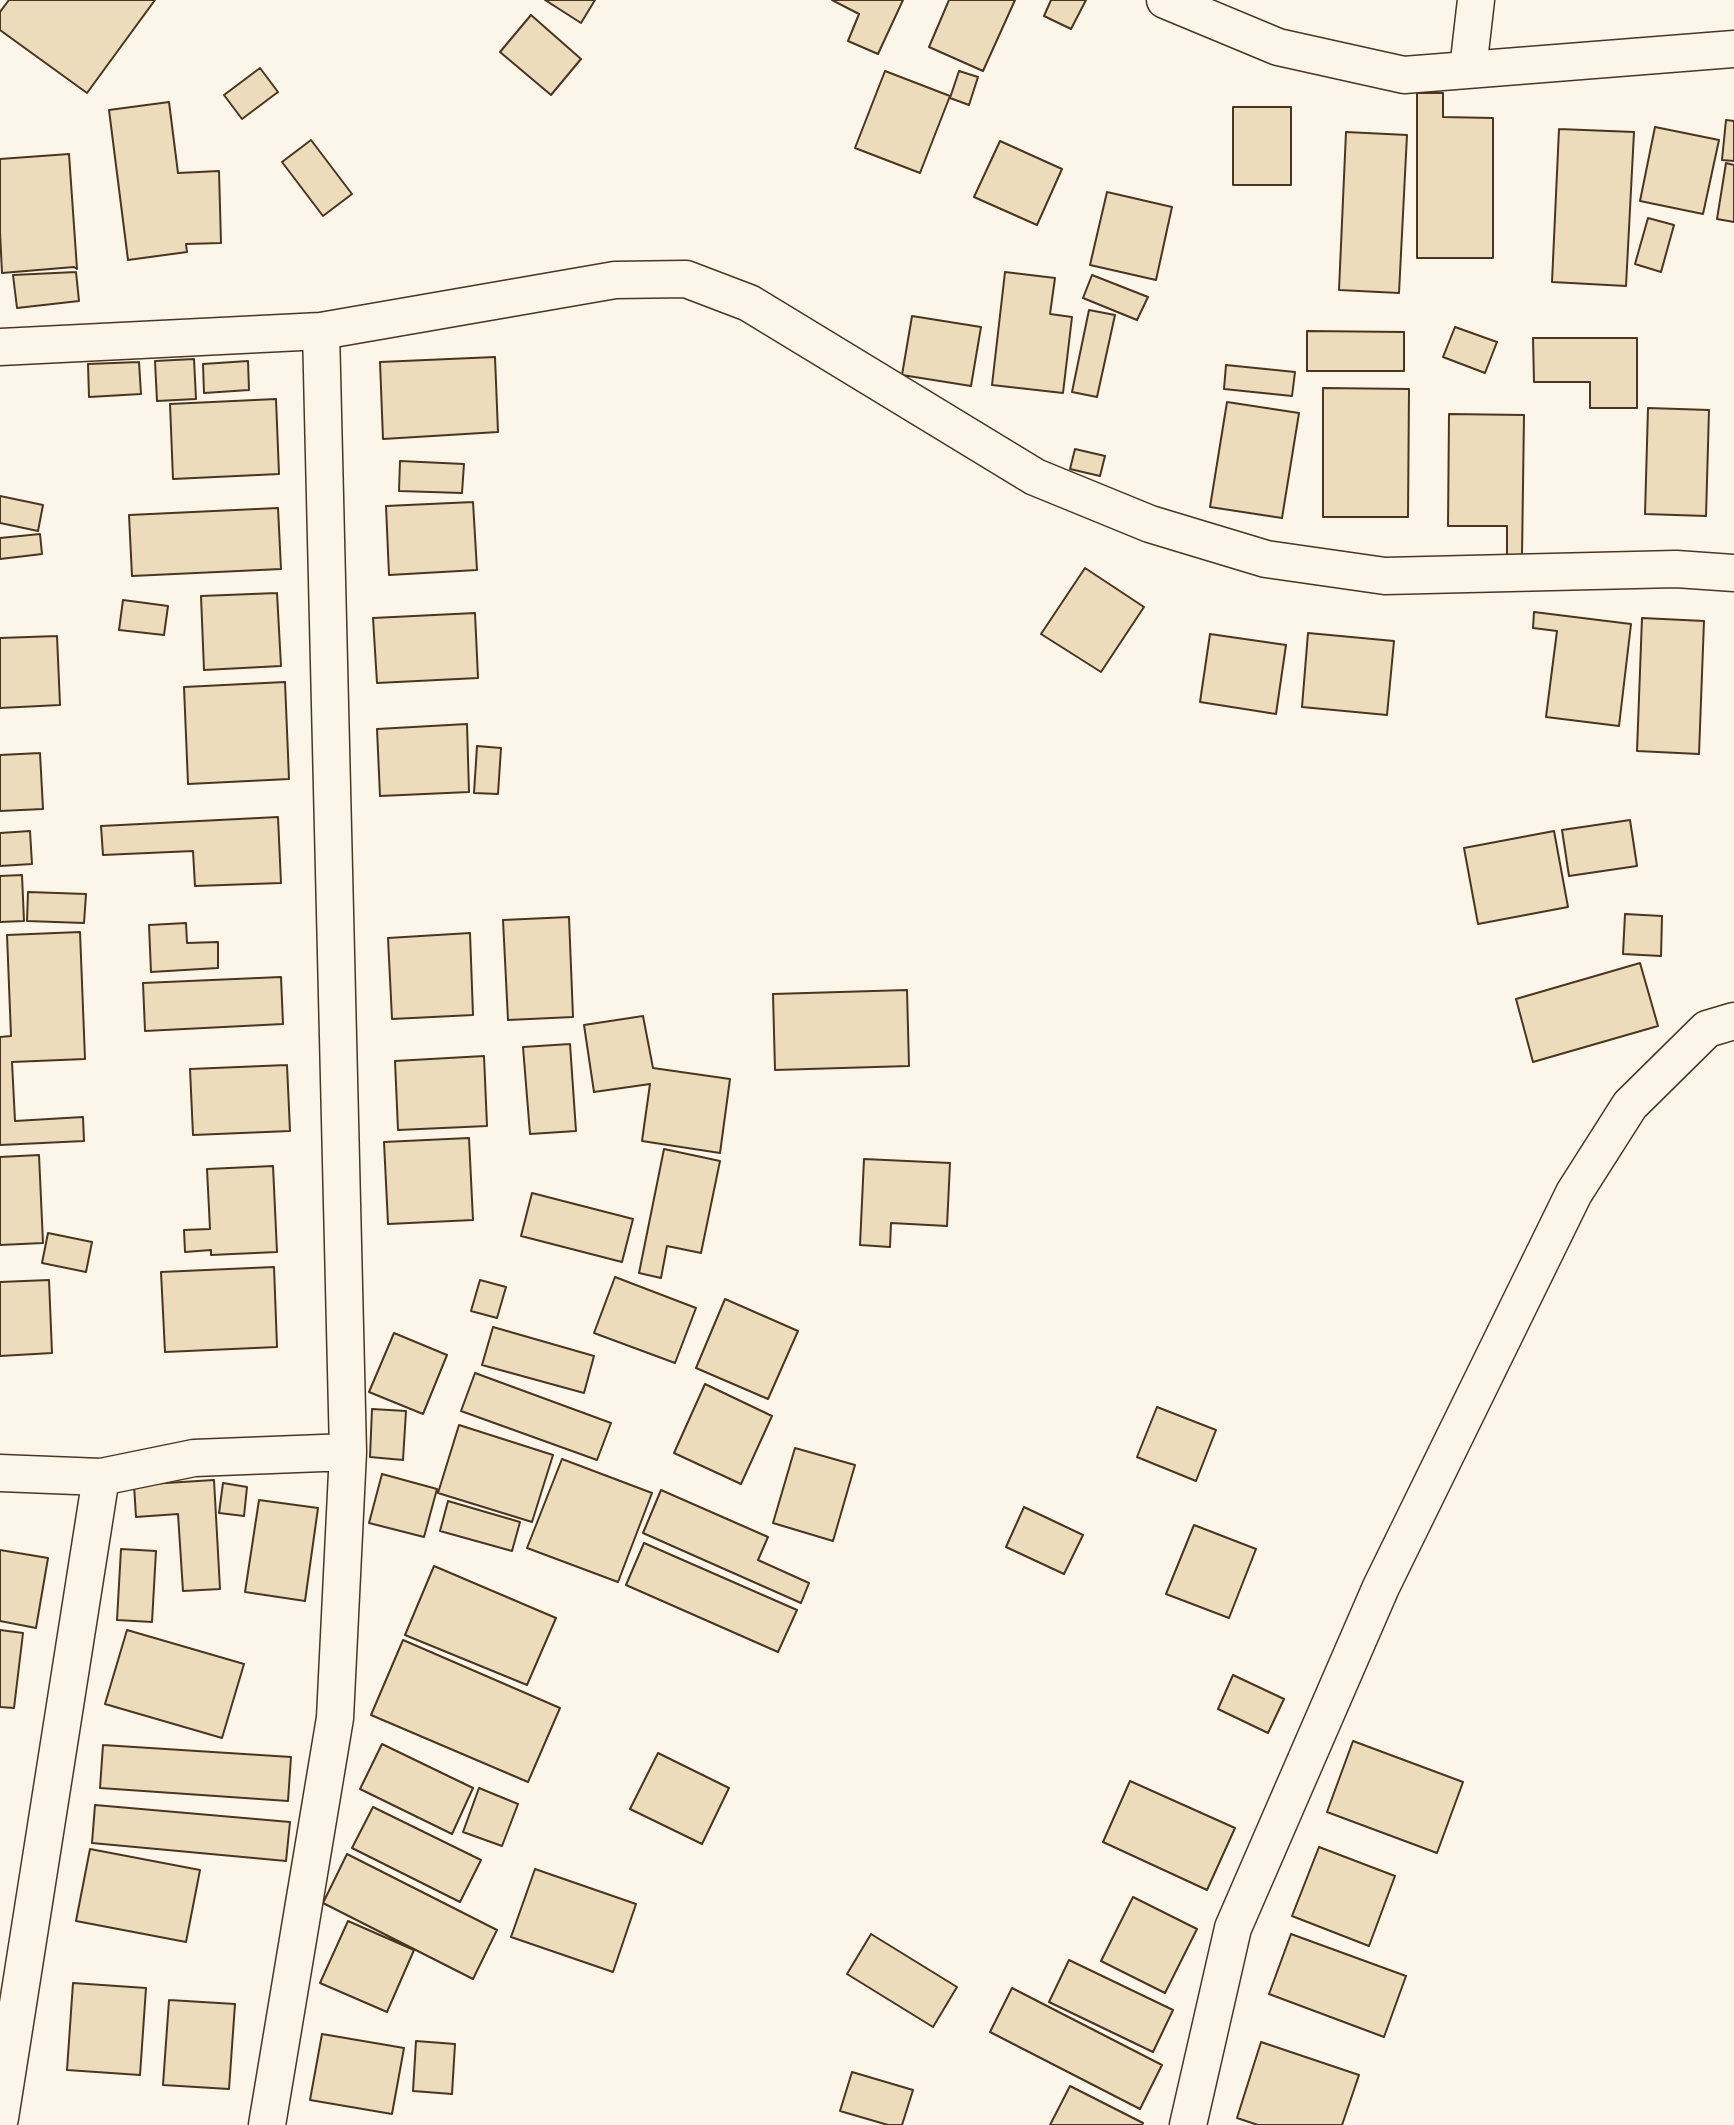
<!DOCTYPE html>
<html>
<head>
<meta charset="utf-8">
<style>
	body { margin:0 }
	canvas { display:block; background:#fbf6e9 }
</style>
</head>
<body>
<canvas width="1734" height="2125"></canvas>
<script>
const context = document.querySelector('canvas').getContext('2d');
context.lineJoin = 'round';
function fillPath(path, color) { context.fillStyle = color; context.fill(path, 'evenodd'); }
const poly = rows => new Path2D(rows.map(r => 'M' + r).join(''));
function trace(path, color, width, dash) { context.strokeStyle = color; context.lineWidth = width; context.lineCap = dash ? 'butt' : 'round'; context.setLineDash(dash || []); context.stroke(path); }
const building = poly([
	[9,0,155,0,87,93,0,30,0,12,9,0],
	[545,0,595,0,581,23,545,0],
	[832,0,903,0,878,54,848,41,859,14,832,0],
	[949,0,1015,0,983,71,929,47,949,0],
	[1051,0,1086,0,1071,29,1044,16,1051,0],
	[531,15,581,59,551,95,500,52,531,15],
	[260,68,278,92,242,119,224,95,260,68],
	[885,71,950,96,920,173,855,148,885,71],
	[959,71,978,77,969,105,950,98,959,71],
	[1417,93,1443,93,1443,117,1493,118,1493,258,1417,258,1417,93],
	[169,102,178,173,219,171,221,243,186,244,187,252,128,260,109,110,169,102],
	[1233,107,1291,107,1291,185,1233,185,1233,107],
	[1726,120,1734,121,1734,161,1722,160,1726,120],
	[1655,127,1719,140,1703,214,1640,201,1655,127],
	[1559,129,1634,132,1626,286,1552,282,1559,129],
	[1346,132,1407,135,1399,293,1339,290,1346,132],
	[311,140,352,194,323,216,282,162,311,140],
	[1000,141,1062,169,1037,225,974,197,1000,141],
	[69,154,77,269,74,267,2,273,0,232,0,159,69,154],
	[1726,163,1734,165,1734,222,1717,219,1726,163],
	[1107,192,1172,207,1156,280,1090,265,1107,192],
	[1648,218,1674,225,1661,272,1635,264,1648,218],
	[76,272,79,301,17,308,13,275,76,272],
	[1005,272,1055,278,1050,314,1072,317,1063,393,992,385,1005,272],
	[1092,275,1148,297,1137,320,1083,298,1092,275],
	[1089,310,1115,315,1097,397,1072,392,1089,310],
	[912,316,981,327,971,386,902,375,912,316],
	[1455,327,1497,342,1485,373,1443,357,1455,327],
	[1307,331,1404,332,1404,371,1307,371,1307,331],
	[1533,338,1637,338,1637,408,1590,408,1590,382,1534,382,1533,338],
	[495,357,498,432,383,439,380,362,495,357],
	[194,359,196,399,157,401,155,361,194,359],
	[248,361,249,390,204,393,203,364,248,361],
	[139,362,141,394,89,397,88,364,139,362],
	[1226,365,1295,372,1292,396,1224,389,1226,365],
	[1323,388,1409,389,1408,517,1323,517,1323,388],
	[276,399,279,474,173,479,170,404,276,399],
	[1227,402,1299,413,1282,518,1210,507,1227,402],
	[1648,408,1709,410,1706,516,1645,514,1648,408],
	[1449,414,1524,415,1522,555,1507,555,1507,526,1448,526,1449,414],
	[1075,449,1105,456,1100,476,1070,469,1075,449],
	[400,461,464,464,462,493,399,491,400,461],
	[0,496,43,505,38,531,0,523,0,496],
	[473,502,477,570,389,575,386,506,473,502],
	[278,508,281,569,132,576,129,515,278,508],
	[40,534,42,554,0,559,0,538,40,534],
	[1085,568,1144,607,1101,672,1041,634,1085,568],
	[277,593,281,666,204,670,201,596,277,593],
	[123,600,168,606,164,635,119,630,123,600],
	[1534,612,1631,624,1619,726,1546,717,1557,631,1533,628,1534,612],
	[475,613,478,678,377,683,373,618,475,613],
	[1642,618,1704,621,1699,754,1637,751,1642,618],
	[1308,633,1394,641,1387,715,1302,707,1308,633],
	[1210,634,1286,645,1276,714,1200,702,1210,634],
	[57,636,60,705,0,708,0,638,57,636],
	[285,682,289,779,188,784,184,687,285,682],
	[467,724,469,792,380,796,377,729,467,724],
	[477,746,501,748,498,794,474,793,477,746],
	[40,753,43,809,0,811,0,755,40,753],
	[278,817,281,883,195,886,193,851,103,855,101,826,278,817],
	[1630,820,1637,866,1569,876,1562,830,1630,820],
	[30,831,32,864,0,866,0,833,30,831],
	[1554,831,1568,907,1478,924,1464,848,1554,831],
	[22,875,24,921,0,922,0,876,22,875],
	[28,892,86,894,84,923,27,921,28,892],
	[1625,914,1662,916,1661,956,1623,954,1625,914],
	[569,917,573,1017,508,1020,503,920,569,917],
	[186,923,187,943,218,942,218,968,151,972,149,925,186,923],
	[80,932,85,1059,12,1062,15,1121,83,1117,84,1141,0,1145,0,1037,11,1036,7,935,80,932],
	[470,933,473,1015,392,1019,388,938,470,933],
	[1640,963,1658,1026,1533,1062,1516,999,1640,963],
	[281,977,283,1024,145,1031,143,983,281,977],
	[907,990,909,1066,775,1070,773,994,907,990],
	[643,1016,653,1068,730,1079,720,1153,642,1141,650,1084,594,1092,584,1025,643,1016],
	[570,1044,576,1131,530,1134,523,1047,570,1044],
	[484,1056,487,1126,398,1130,395,1061,484,1056],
	[287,1065,290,1131,193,1135,190,1069,287,1065],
	[469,1138,473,1220,388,1224,384,1142,469,1138],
	[664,1149,720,1161,701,1253,667,1246,661,1278,639,1273,664,1149],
	[39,1155,43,1243,0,1245,0,1157,39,1155],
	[864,1159,950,1163,947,1226,891,1223,890,1247,860,1245,864,1159],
	[273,1166,277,1252,211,1255,211,1250,185,1252,184,1230,210,1229,207,1169,273,1166],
	[532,1193,633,1219,622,1262,521,1236,532,1193],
	[48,1233,92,1242,86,1272,42,1263,48,1233],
	[274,1267,277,1347,165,1352,161,1272,274,1267],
	[615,1277,696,1308,675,1363,594,1333,615,1277],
	[49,1280,52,1353,0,1356,0,1282,49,1280],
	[480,1280,506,1287,497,1318,471,1311,480,1280],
	[725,1299,798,1331,768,1399,696,1368,725,1299],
	[493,1327,594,1356,584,1393,482,1365,493,1327],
	[394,1333,447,1355,423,1414,369,1392,394,1333],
	[475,1373,611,1423,597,1460,461,1411,475,1373],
	[705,1384,772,1416,741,1484,674,1453,705,1384],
	[1157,1407,1216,1430,1196,1481,1137,1457,1157,1407],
	[372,1409,406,1411,403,1460,370,1457,372,1409],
	[459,1425,553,1455,532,1522,438,1493,459,1425],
	[795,1448,855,1465,833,1541,773,1523,795,1448],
	[562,1459,652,1493,618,1582,527,1548,562,1459],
	[382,1474,437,1489,424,1537,369,1523,382,1474],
	[214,1480,220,1589,183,1591,178,1514,136,1517,134,1485,214,1480],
	[223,1483,247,1487,244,1516,219,1513,223,1483],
	[661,1490,768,1537,758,1560,809,1583,801,1603,643,1533,661,1490],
	[259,1500,318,1508,305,1601,245,1592,259,1500],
	[448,1501,520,1522,512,1551,440,1531,448,1501],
	[1024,1507,1083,1535,1064,1574,1006,1547,1024,1507],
	[1194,1525,1256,1549,1229,1618,1166,1594,1194,1525],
	[644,1543,797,1610,778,1652,626,1585,644,1543],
	[121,1549,156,1551,152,1622,117,1620,121,1549],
	[0,1550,48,1558,36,1628,0,1621,0,1550],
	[434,1566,556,1618,527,1685,405,1635,434,1566],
	[0,1630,23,1633,14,1708,0,1707,0,1630],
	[127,1630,244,1664,222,1738,105,1704,127,1630],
	[403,1640,560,1708,528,1782,371,1715,403,1640],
	[1233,1675,1284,1699,1268,1733,1218,1709,1233,1675],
	[1353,1741,1463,1782,1437,1853,1327,1812,1353,1741],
	[382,1744,473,1788,452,1834,360,1789,382,1744],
	[103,1745,291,1757,288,1801,100,1788,103,1745],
	[658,1753,729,1788,702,1844,630,1809,658,1753],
	[1130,1781,1235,1828,1207,1890,1103,1842,1130,1781],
	[479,1788,518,1804,502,1846,463,1832,479,1788],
	[95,1805,290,1822,286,1861,92,1843,95,1805],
	[373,1807,481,1860,460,1902,352,1848,373,1807],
	[1319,1847,1395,1876,1369,1946,1292,1916,1319,1847],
	[90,1849,200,1870,186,1942,76,1921,90,1849],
	[347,1854,497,1930,473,1979,323,1903,347,1854],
	[535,1869,636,1904,613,1972,511,1937,535,1869],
	[1133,1897,1197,1929,1165,1993,1101,1961,1133,1897],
	[348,1921,414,1950,387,2012,320,1983,348,1921],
	[871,1934,957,1987,933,2027,847,1974,871,1934],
	[1291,1934,1406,1976,1384,2037,1269,1994,1291,1934],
	[1069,1960,1173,2010,1153,2052,1049,2002,1069,1960],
	[73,1983,146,1988,140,2075,67,2070,73,1983],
	[1012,1988,1162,2065,1140,2109,990,2032,1012,1988],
	[169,2000,235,2004,229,2089,163,2085,169,2000],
	[322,2034,404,2048,392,2114,310,2100,322,2034],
	[416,2041,455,2044,452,2094,413,2091,416,2041],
	[1261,2042,1359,2075,1342,2125,1258,2125,1237,2118,1261,2042],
	[852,2072,913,2090,902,2125,888,2125,840,2111,852,2072],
	[1070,2086,1143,2123,1142,2125,1050,2125,1070,2086]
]);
fillPath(building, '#ecdcbc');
trace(building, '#4a3520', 2);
const minor = poly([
	[1165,0,1278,47,1404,75,1734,49],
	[1468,69,1476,0],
	[0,347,321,331,615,280,686,279,749,303,1035,477,1150,524,1266,559,1385,576,1676,569,1734,573],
	[0,1473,101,1477,194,1458,348,1452],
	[0,2118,101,1477],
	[267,2125,335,1718,348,1452,321,331],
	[1188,2125,1233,1928,1381,1587,1574,1193,1630,1105,1707,1029,1734,1021]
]);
trace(minor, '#4a3520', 39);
trace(minor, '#fbf6e9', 36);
</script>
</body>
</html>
